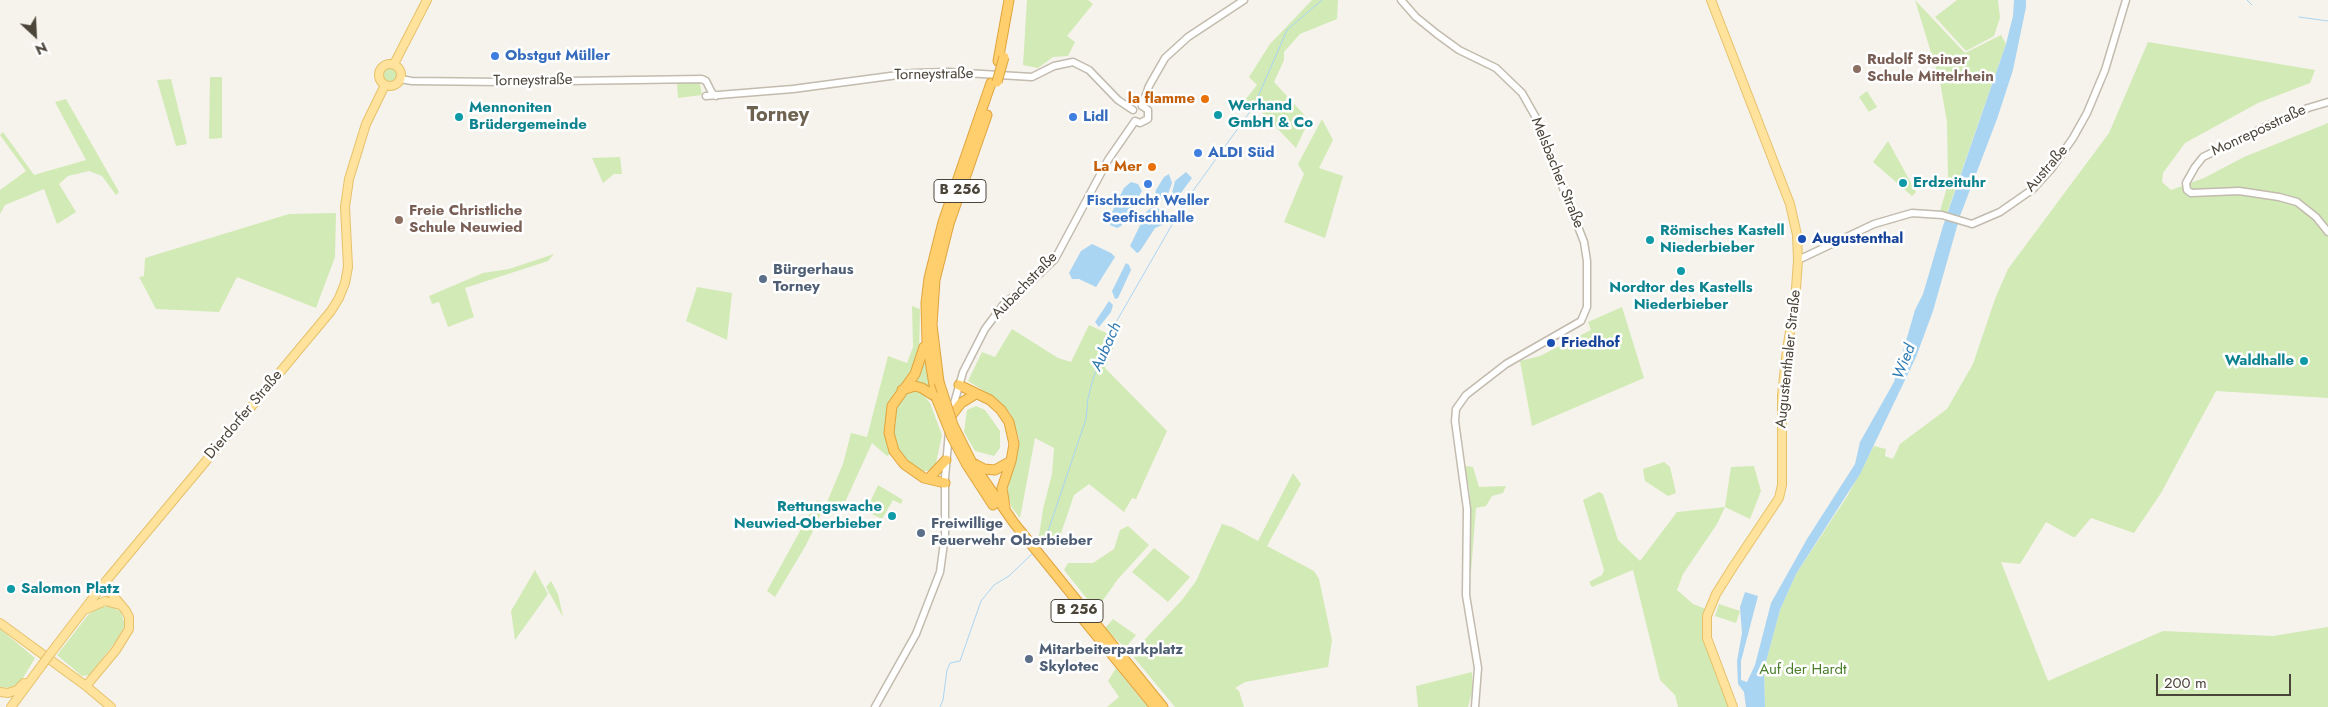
<!DOCTYPE html>
<html>
<head>
<meta charset="utf-8">
<style>
	body { margin:0 }
	#map { position:relative; width:2328px; height:707px; overflow:hidden; background:#f6f3ec; font-family:Jost,sans-serif }
	canvas { display:block }
	.north { position:absolute; left:10px; top:10px; width:50px; height:50px; -webkit-text-stroke:4px #fff; paint-order:stroke; rotate:155deg; font-size:14px; font-weight:700; line-height:20px; text-align:center; color:#4b4439 }
	.north::after { content:''; display:block; margin:auto; width:18px; height:22px; background:#4b4439; clip-path:polygon(50% 0,100% 100%,50% 72%,0 100%) }
	.scale { position:absolute; left:2156px; top:674px; width:135px; height:22px; box-sizing:border-box; border:2px solid #4b4439; border-top:0; padding-left:6px; font-size:15px; line-height:18px; white-space:nowrap; color:#4b4439; -webkit-text-stroke:4px #fff; paint-order:stroke }
</style>
</head>
<body>
<div id="map">
<canvas width="2328" height="707"></canvas>
<div class="north">N</div>
<div class="scale">200 m</div>
</div>
<script>
const context = document.querySelector('canvas').getContext('2d');
context.lineJoin = 'round';
function fillPath(path, color) { context.fillStyle = color; context.fill(path, 'evenodd'); }
const poly = rows => new Path2D(rows.map(r => 'M' + r).join(''));
function trace(path, color, width, dash) { context.strokeStyle = color; context.lineWidth = width; context.lineCap = dash ? 'butt' : 'round'; context.setLineDash(dash || []); context.stroke(path); }
function label(font, color, halo, rows, align = 'center') {
  context.font = font + ' Jost,sans-serif'; context.lineWidth = 5; context.setLineDash([]); context.textBaseline = 'middle'; context.strokeStyle = halo; context.fillStyle = color; for (const [text, x, y, turn = 0] of rows) {
    context.save(); context.translate(x, y); context.rotate((+turn || 0) * Math.PI / 180); context.textAlign = isNaN(turn) ? turn : align; if (halo) context.strokeText(text, 0, 0); context.fillText(text, 0, 0); context.restore();
  }
}
fillPath(poly([
	[1027,0,1088,0,1093,4,1067,36,1075,42,1068,56,1053,57,1038,68,1023,65],
	[1312,0,1338,0,1337,19,1300,34,1284,52,1284,60,1274,82,1309,120,1296,148,1258,108,1245,100,1257,85,1249,77,1270,44],
	[1915,0,1965,53,2001,35,2006,44,1947,213,1940,211,1948,184,1947,122,1940,82],
	[1957,0,1998,0,2000,18,1994,36,1966,51,1935,17],
	[2148,42,2315,70,2310,83,2258,103,2185,143,2163,173,2162,182,2171,190,2204,178,2244,157,2328,123,2328,398,2216,391,2161,493,2134,533,2091,518,2075,537,2073,537,2046,522,2020,564,2001,562,2048,681,2163,631,2273,636,2328,627,2328,707,1765,707,1764,669,1780,610,1796,574,1848,495,1874,446,1886,449,1885,456,1893,459,1900,444,1947,409,1973,364,1995,299,2008,269,2109,133],
	'383 75a7 7 0 1 1 14 0a7 7 0 1 1-14 0Z',
	[210,77,222,77,222,138,209,139],
	[171,79,187,144,176,146,157,80],
	[677,83,700,83,702,95,678,98],
	[1867,91,1877,107,1869,112,1859,97],
	[66,99,119,192,116,195,102,176,89,171,68,176,59,184,76,212,57,224,44,189,5,205,0,214,0,190,26,171,0,135,3,132,34,175,86,160,55,102],
	[1322,119,1333,140,1319,168,1343,176,1325,238,1284,222,1304,174,1298,164],
	[1888,141,1916,192,1912,196,1873,162],
	[620,157,622,174,614,174,603,183,592,158],
	[336,213,335,257,316,308,237,277,219,312,156,309,139,277,144,276,145,258,289,214],
	[554,254,548,261,465,288,474,317,448,327,439,302,432,304,429,296,483,273,509,269],
	[697,287,732,293,727,340,686,321],
	[912,306,920,309,919,357,912,373,888,406,886,415,886,434,892,453,887,456,872,443,841,511,827,502,843,464,851,433,867,437,888,356,907,363,913,347],
	[1622,307,1644,378,1532,426,1520,361,1540,356,1591,330,1588,322],
	[1089,325,1117,338,1105,368,1167,431,1136,499,1132,498,1124,512,1089,484,1074,495,1056,548,1039,536,1043,509,1052,474,1054,448,1035,438,1020,518,1012,508,1007,493,1019,439,1010,413,989,394,968,381,982,352,995,357,1012,329,1058,358,1071,362],
	[924,359,931,390,908,386],
	[913,389,921,392,930,403,942,435,936,463,930,471,919,471,907,463,895,445,891,418,899,400,905,392],
	[976,406,985,410,1000,431,1000,448,994,456,975,451,964,432,967,410],
	[1664,462,1670,467,1676,493,1668,496,1645,481,1643,469],
	[1465,466,1473,467,1479,487,1506,486,1503,493,1492,496,1486,506,1476,508,1471,572,1469,571,1470,494],
	[1754,466,1761,491,1750,519,1725,507,1717,524,1683,574,1677,590,1693,604,1706,609,1702,622,1702,634,1730,707,1678,707,1675,695,1660,680,1633,570,1592,587,1589,582,1602,575,1604,570,1583,500,1599,492,1603,494,1618,540,1640,561,1677,512,1725,507,1731,467],
	[1293,473,1301,484,1267,546,1314,571,1319,579,1332,640,1328,667,1245,682,1235,688,1239,691,1244,707,1175,707,1131,654,1182,600,1196,581,1222,524,1232,527,1258,541],
	[878,485,903,500,901,504,893,500,882,519,866,511],
	[817,500,824,504,817,523,806,545,775,597,767,591],
	[1128,526,1149,545,1118,579,1096,610,1064,570,1068,563,1093,563,1114,549,1120,530],
	[1154,548,1190,577,1168,602,1132,572],
	[535,570,548,594,515,640,511,611],
	[551,581,558,594,563,617,546,587],
	[1719,604,1740,611,1736,623,1715,616],
	[110,606,121,612,125,625,117,640,89,675,82,676,57,655,88,615,98,608],
	[1113,619,1136,635,1125,648,1105,628],
	[0,629,35,658,20,683,13,688,0,687],
	[1116,668,1142,700,1148,707,1107,707,1119,697,1108,681],
	[1472,672,1473,689,1468,707,1418,707,1416,686]
]), '#d2eab5');
fillPath(poly([
	[2014,0,2026,0,2026,7,2013,70,1997,119,1960,216,1933,311,1916,357,1860,474,1796,574,1780,610,1764,669,1765,707,1746,707,1744,692,1738,684,1737,661,1742,633,1740,607,1745,592,1758,596,1741,661,1741,680,1747,682,1755,665,1771,603,1807,539,1855,464,1860,442,1894,382,1915,310,1923,294,1943,226,2006,44,2013,16],
	[1186,172,1192,178,1172,205,1170,201,1175,181],
	[1169,174,1172,183,1166,200,1164,200,1155,195,1156,190,1164,177],
	[1131,182,1138,184,1142,191,1121,226,1117,228,1110,225,1111,214,1124,188],
	[1153,207,1166,211,1172,218,1169,222,1155,228,1140,251,1137,253,1130,246,1147,211],
	[1092,244,1111,253,1115,257,1096,287,1079,279,1072,279,1069,273,1081,251],
	[1126,263,1129,265,1131,270,1118,298,1115,299,1112,291],
	[1109,301,1113,305,1111,312,1099,327,1095,322]
]), '#a9d4f2');
trace(poly([
	[2247,0,2252,5],
	[2299,17,2328,21],
	[1039,548,1044,543,1086,419,1088,398,1093,379,1115,324,1185,202,1254,106,1287,30,1322,0],
	[940,707,943,700,947,670,950,663,960,661,981,601,994,585,1009,576,1034,552]
]), '#a9d4f2', 1);
const minor = poly([
	[1401,0,1416,17,1437,34,1459,50,1496,68,1522,93,1535,116,1584,242,1587,261,1587,307,1581,321,1506,364,1466,395,1456,409,1455,421,1467,509,1466,595,1478,668,1475,707],
	[400,79,412,81,502,82,702,79,706,81,712,93,716,96],
	[706,96,793,89,913,73,949,72,1032,77,1054,66,1073,62,1089,70,1118,100,1133,110],
	[2328,102,2308,108,2271,124,2203,157,2195,167,2186,183,2187,190,2191,193,2239,191,2279,197,2297,202,2316,217,2328,232],
	[1142,106,1149,86,1165,58,1188,37,1244,0],
	[1135,121,1140,123,1148,119,1148,110,1142,106],
	[1798,260,1874,224,1912,213,1942,215,1972,224,2000,212,2033,189,2052,168,2073,138,2087,113,2105,70,2126,0],
	[951,414,963,372,985,329,1003,305,1033,280,1055,259,1108,160,1135,121],
	[875,707,916,634,940,572,945,535,945,478,949,431]
]);
const major = poly([
	[1711,0,1790,204,1797,235,1798,260,1795,303,1787,349,1782,395,1782,485,1779,498,1733,567,1716,594,1707,616,1707,638,1733,707],
	'379 75a11 11 0 1 1 22 0a11 11 0 1 1-22 0Z',
	[394,64,427,0],
	[87,609,105,601,120,605],
	[0,623,86,686,111,707],
	[50,654,106,581,331,311,339,298,345,283,348,267,345,207,349,179,366,124,385,85],
	[86,686,116,650,129,629,129,617,126,611,107,588,106,581],
	[0,692,8,693,17,690,24,683],
	[11,707,42,665]
]);
const highway = poly([
	[998,61,1009,0],
	[924,347,915,374,892,406,889,433,894,451,904,464,924,478,945,483],
	[939,382,932,325,935,280,949,224,987,115],
	[959,385,990,400,1001,410,1009,422,1014,444,1011,461,1002,488,1005,507],
	[902,390,915,386,922,388,936,397],
	[936,397,927,342,926,303,929,278,943,222,991,83],
	[951,416,961,403,974,395],
	[972,463,1014,523,1163,707],
	[973,463,984,469,995,470,1011,461],
	[967,465,993,505],
	[931,476,946,460],
	[1078,613,1155,707]
]);
trace(minor, '#c2bbae', 9);
trace(major, '#e6c16a', 10);
trace(highway, '#e0a43c', 11);
trace(minor, '#fff', 6);
trace(major, '#ffe39c', 8);
trace(highway, '#ffcf6e', 9);
const majorBridge = poly([
	[42,665,50,654]
]);
const highwayBridge = poly([
	[997,82,1004,57],
	[939,382,953,425,972,463],
	[936,397,952,437,967,465]
]);
trace(majorBridge, '#e6c16a', 10, []);
trace(highwayBridge, '#e0a43c', 11, []);
trace(majorBridge, '#ffe39c', 8);
trace(highwayBridge, '#ffcf6e', 9);
for (const [x, y, r, color] of [
	[495,56,5,"#3f7fe0"],
	[1857,69,5,"#8d6e63"],
	[1205,99,5,"#e8710a"],
	[1218,115,5,"#0f9aa8"],
	[459,117,5,"#0f9aa8"],
	[1073,117,5,"#3f7fe0"],
	[1198,153,5,"#3f7fe0"],
	[1152,167,5,"#e8710a"],
	[1903,183,5,"#0f9aa8"],
	[1148,184,5,"#3f7fe0"],
	[399,220,5,"#8d6e63"],
	[1802,239,5,"#1a4fb4"],
	[1650,240,5,"#0f9aa8"],
	[1681,271,5,"#0f9aa8"],
	[763,279,5,"#5c6f8a"],
	[1551,343,5,"#1a4fb4"],
	[2304,361,5,"#0f9aa8"],
	[892,516,5,"#0f9aa8"],
	[921,533,5,"#5c6f8a"],
	[11,589,5,"#0f9aa8"],
	[1029,659,5,"#5c6f8a"]
]) { const dot = new Path2D(); dot.arc(x, y, r, 0, 2 * Math.PI); context.fillStyle = color; context.fill(dot); trace(dot, '#fff', 2); }
for (const [x, y, w] of [
	[960,191,52],
	[1077,611,52]
]) { const box = new Path2D(); box.roundRect(x - w / 2, y - 11.5, w, 23, 4); context.fillStyle = '#fff'; context.fill(box); trace(box, '#4b4439', 1); }
label('bold 14px', '#4b4439', null, [
	["B 256",960,191],
	["B 256",1077,611]
]);
label('bold 15px', '#366cbe', '#fff', [
	["Obstgut Müller",505,56],
	["Lidl",1083,117],
	["ALDI Süd",1208,153],
	["Fischzucht Weller",1148,201,"center"],
	["Seefischhalle",1148,218,"center"]
], 'left');
label('bold 15px', '#785e54', '#fff', [
	["Rudolf Steiner",1867,60],
	["Schule Mittelrhein",1867,77],
	["Freie Christliche",409,211],
	["Schule Neuwied",409,228]
], 'left');
label('15px', '#4b4439', '#fff', [
	["Torneystraße",934,75,-1],
	["Torneystraße",533,81,-1],
	["Monreposstraße",2259,131,-25],
	["Austraße",2047,169,-49],
	["Melsbacher Straße",1557,173,68],
	["Aubachstraße",1025,286,-46],
	["Augustenthaler Straße",1789,359,-84],
	["Dierdorfer Straße",244,415,-50]
]);
label('bold 15px', '#c56008', '#fff', [
	["la flamme",1195,99],
	["La Mer",1142,167]
], 'right');
label('bold 15px', '#0d838f', '#fff', [
	["Werhand",1228,106],
	["GmbH & Co",1228,123],
	["Mennoniten",469,108],
	["Brüdergemeinde",469,125],
	["Erdzeituhr",1913,183],
	["Römisches Kastell",1660,231],
	["Niederbieber",1660,248],
	["Nordtor des Kastells",1681,288,"center"],
	["Niederbieber",1681,305,"center"],
	["Waldhalle",2294,361,"right"],
	["Rettungswache",882,507,"right"],
	["Neuwied-Oberbieber",882,524,"right"],
	["Salomon Platz",21,589]
], 'left');
label('bold 15px', '#164399', '#fff', [
	["Augustenthal",1812,239],
	["Friedhof",1561,343]
], 'left');
label('bold 15px', '#4e5e75', '#fff', [
	["Bürgerhaus",773,270],
	["Torney",773,287],
	["Freiwillige",931,524],
	["Feuerwehr Oberbieber",931,541],
	["Mitarbeiterparkplatz",1039,650],
	["Skylotec",1039,667]
], 'left');
label('15px', '#4a7f2a', '#fff', [
	["Auf der Hardt",1803,670]
]);
label('italic 16px', '#2e7ab2', '#fff', [
	["Aubach",1107,347,-66],
	["Wied",1905,362,-69]
]);
label('bold 20px', '#6e6250', '#fff', [
	["Torney",778,116]
]);
</script>
</body>
</html>
